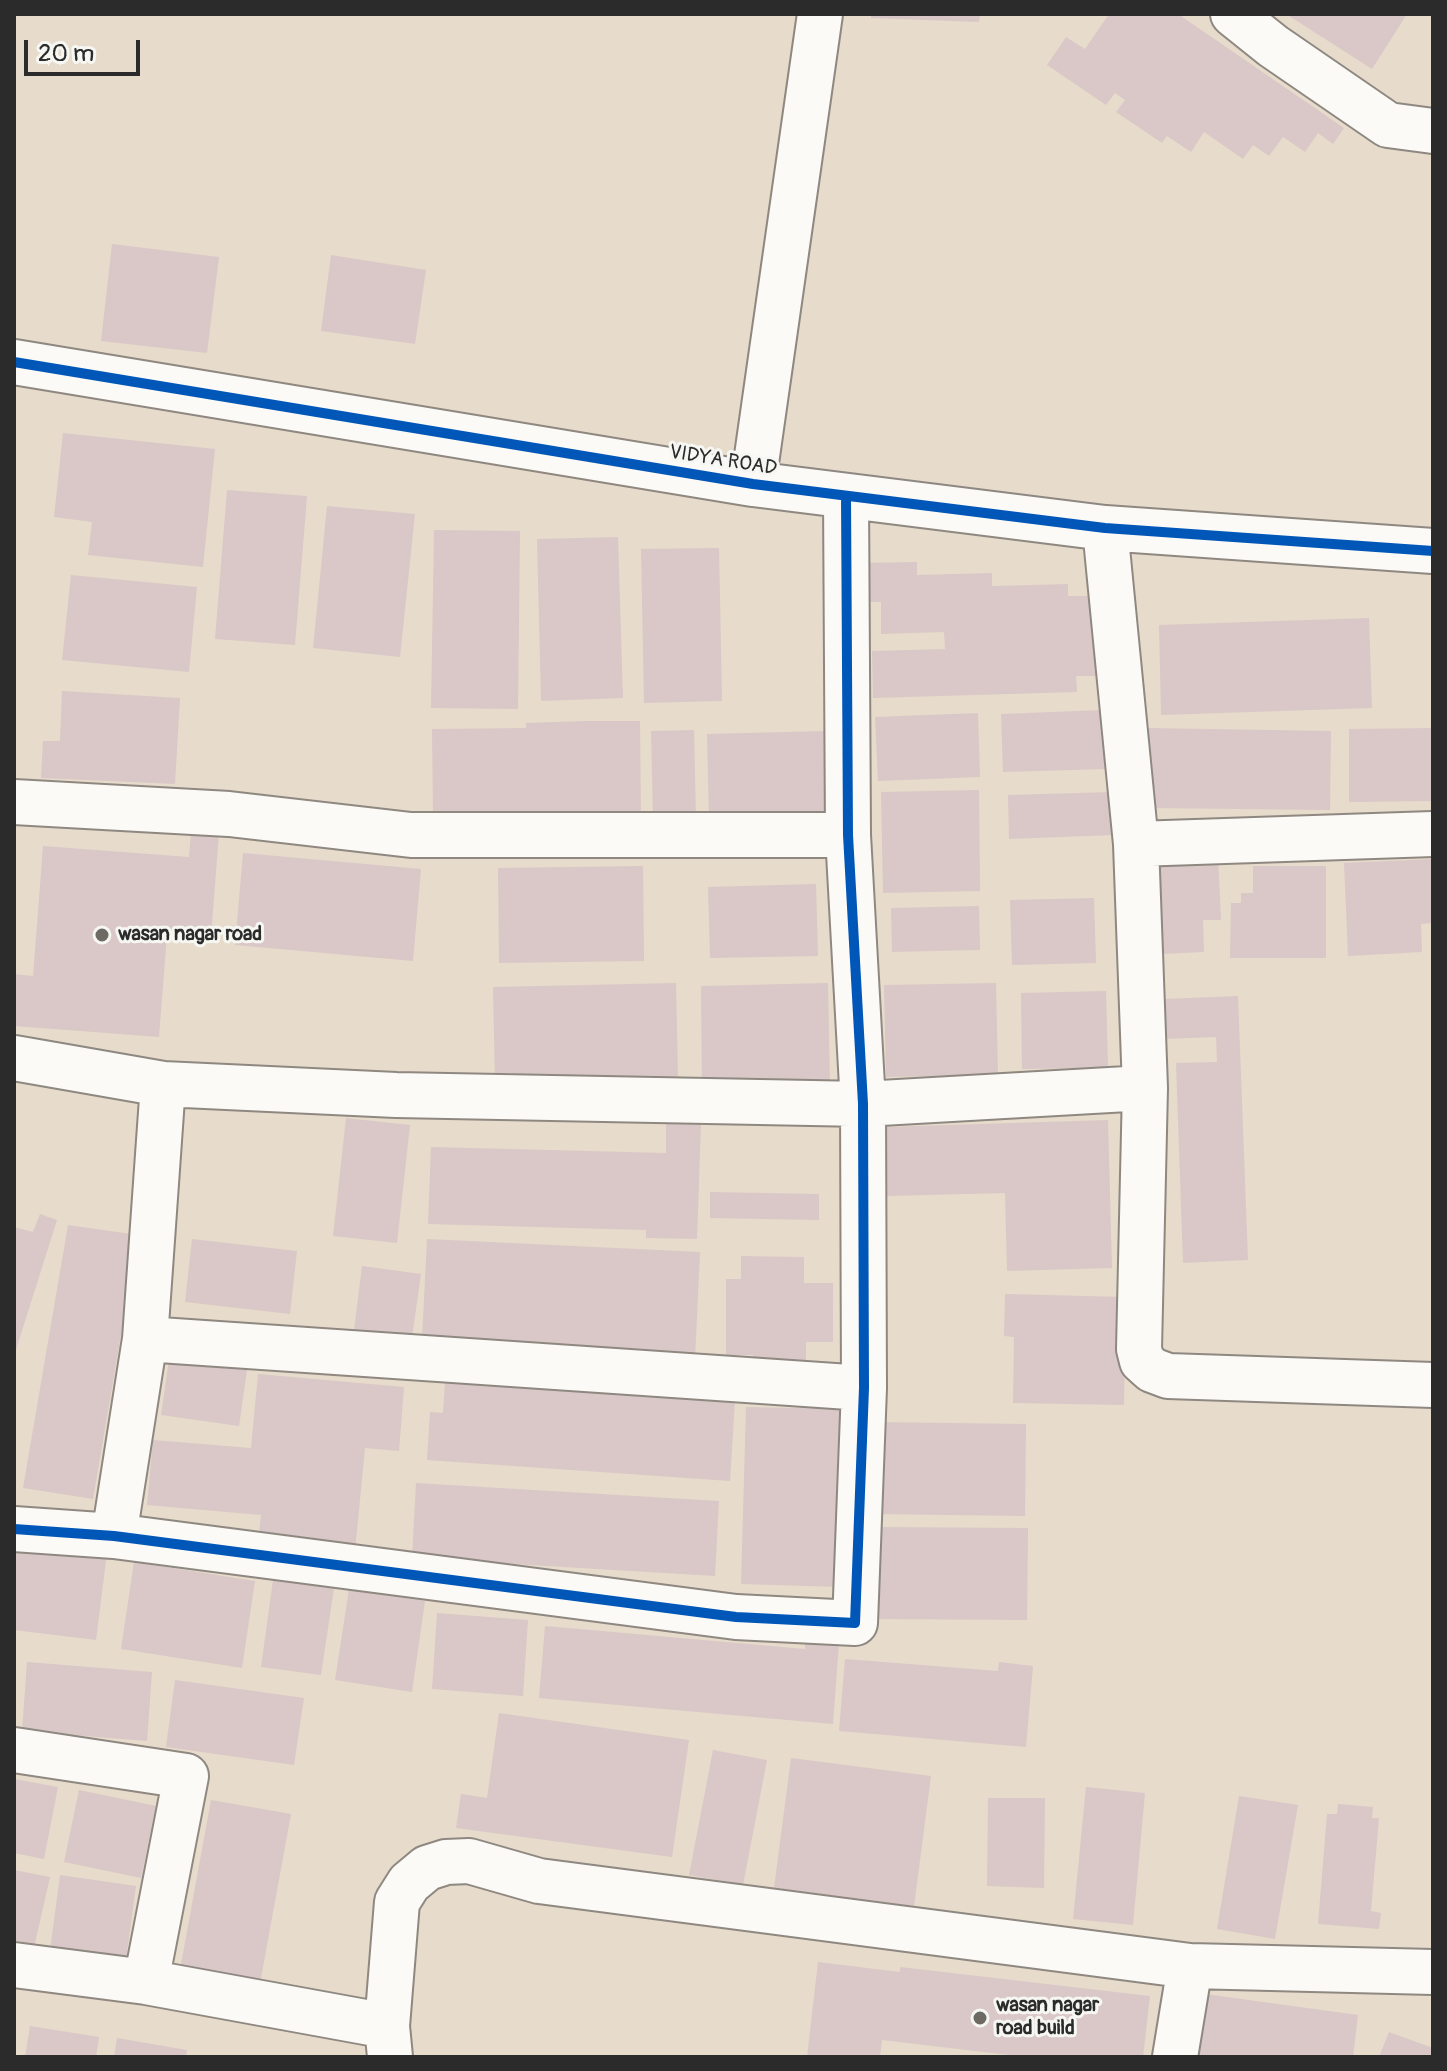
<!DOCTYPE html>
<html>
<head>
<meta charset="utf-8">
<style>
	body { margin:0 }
	#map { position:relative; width:1447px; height:2071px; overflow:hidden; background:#e7dbcb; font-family:Pangolin,sans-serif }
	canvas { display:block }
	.frame { position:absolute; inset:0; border:16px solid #2b2b2b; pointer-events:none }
	.scale { position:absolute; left:24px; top:40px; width:116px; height:36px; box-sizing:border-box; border:4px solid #2b2b2b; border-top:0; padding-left:10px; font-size:24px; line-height:28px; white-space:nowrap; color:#2b2b2b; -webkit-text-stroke:6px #f6f6f2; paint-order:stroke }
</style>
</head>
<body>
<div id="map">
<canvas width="1447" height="2071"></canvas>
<div class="frame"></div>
<div class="scale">20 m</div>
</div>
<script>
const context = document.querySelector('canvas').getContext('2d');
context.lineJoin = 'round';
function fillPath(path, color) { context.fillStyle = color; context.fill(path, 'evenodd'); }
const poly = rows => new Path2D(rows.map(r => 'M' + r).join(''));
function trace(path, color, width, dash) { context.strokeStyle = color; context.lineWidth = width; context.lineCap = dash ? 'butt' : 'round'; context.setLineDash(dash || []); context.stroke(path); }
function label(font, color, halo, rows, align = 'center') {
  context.font = font + ' Pangolin,sans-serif'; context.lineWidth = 6; context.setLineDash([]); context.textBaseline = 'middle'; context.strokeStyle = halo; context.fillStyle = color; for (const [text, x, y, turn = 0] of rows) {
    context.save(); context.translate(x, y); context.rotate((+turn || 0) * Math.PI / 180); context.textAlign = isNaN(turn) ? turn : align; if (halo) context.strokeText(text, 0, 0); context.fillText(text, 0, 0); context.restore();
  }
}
fillPath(poly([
	[871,14,980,14,979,22,871,18],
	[1109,14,1178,14,1344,128,1333,144,1318,133,1305,152,1283,137,1269,156,1253,145,1243,159,1204,132,1191,152,1167,136,1162,143,1116,112,1125,100,1115,93,1106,105,1047,65,1066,37,1085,49],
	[1286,14,1407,14,1372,69],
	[112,244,219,257,207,353,101,341],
	[331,255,426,270,415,344,321,331],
	[63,433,215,449,203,567,88,555,92,522,54,517],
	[227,490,307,496,295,645,215,639],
	[327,506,415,514,400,657,313,648],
	[434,530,520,531,518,709,431,708],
	[618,537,623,698,541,701,537,539],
	[719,548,722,701,644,703,641,549],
	[917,562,917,575,992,573,992,586,1068,584,1068,596,1091,596,1092,630,1107,629,1108,676,1076,676,1077,692,873,698,872,651,945,649,944,632,881,634,881,602,861,602,859,563],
	[71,575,197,587,189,672,62,660],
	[1369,618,1372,708,1161,715,1159,625],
	[62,691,180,698,175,784,41,778,43,741,60,741],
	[1103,710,1105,769,1003,772,1001,714],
	[978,713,980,777,878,781,875,717],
	[586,721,640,721,641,817,433,818,432,729,526,728,526,723],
	[1149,728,1331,731,1330,810,1148,808],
	[1433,728,1433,801,1349,802,1349,729],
	[694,730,696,819,653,820,651,731],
	[827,731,829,819,709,821,707,734],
	[979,790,980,891,883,893,881,792],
	[1113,792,1114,835,1009,839,1008,795],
	[191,831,219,833,211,937,167,934,159,1037,14,1026,14,974,33,976,43,846,189,857],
	[243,853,421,869,413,961,235,945],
	[1218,856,1221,920,1203,920,1204,952,1161,954,1158,858],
	[1433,859,1433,914,1431,914,1431,923,1421,924,1422,952,1348,956,1344,863],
	[643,866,644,961,499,963,498,868],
	[1253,866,1326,866,1326,958,1230,958,1231,903,1241,903,1241,893,1253,893],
	[816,884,818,956,710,958,708,887],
	[1094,898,1096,963,1012,965,1010,900],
	[979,906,980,950,892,952,891,908],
	[676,983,678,1079,495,1082,493,987],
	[828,983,830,1085,702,1087,701,986],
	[996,983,998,1075,886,1077,884,985],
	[1106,991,1108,1068,1022,1069,1021,993],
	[1238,996,1248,1260,1183,1263,1176,1063,1217,1062,1216,1037,1163,1039,1162,999],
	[346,1118,410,1125,397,1243,333,1236],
	[1108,1120,1112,1268,1007,1271,1005,1193,887,1196,885,1127],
	[666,1123,701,1124,697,1239,646,1238,646,1230,428,1224,431,1147,666,1153],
	[710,1192,819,1194,819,1220,710,1218],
	[40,1214,57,1220,14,1356,14,1227,33,1232],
	[68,1225,138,1235,93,1499,23,1488],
	[192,1239,297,1251,290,1314,185,1302],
	[427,1239,700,1252,695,1359,422,1339],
	[741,1256,804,1257,804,1283,833,1283,833,1342,806,1342,806,1366,753,1366,753,1355,726,1355,726,1279,741,1279],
	[362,1266,421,1274,412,1337,354,1330],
	[1005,1294,1126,1297,1124,1405,1013,1403,1014,1337,1004,1336],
	[170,1353,248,1363,239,1426,161,1415],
	[258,1374,404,1387,399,1451,365,1448,355,1551,258,1543,261,1515,147,1505,153,1440,251,1448],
	[445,1382,735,1401,730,1481,427,1460,430,1412,443,1413],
	[746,1407,845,1409,841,1587,741,1584],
	[874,1422,1026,1424,1025,1516,873,1514],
	[416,1483,719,1501,715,1576,412,1558],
	[876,1527,1028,1528,1027,1620,875,1619],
	[14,1541,107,1553,96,1640,14,1630],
	[134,1562,255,1581,242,1668,121,1649],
	[273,1580,334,1588,321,1675,261,1667],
	[349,1589,425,1601,412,1692,335,1680],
	[437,1613,528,1620,523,1696,432,1689],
	[545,1626,805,1649,805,1640,839,1643,833,1724,539,1698],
	[845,1659,998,1671,999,1662,1033,1666,1026,1747,839,1731],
	[27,1662,152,1672,147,1741,22,1731],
	[175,1680,304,1698,294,1765,166,1747],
	[499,1713,689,1740,672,1857,456,1828,461,1794,487,1798],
	[713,1750,767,1760,743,1885,689,1875],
	[791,1758,931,1776,914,1906,774,1888],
	[14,1779,58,1787,44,1859,14,1853],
	[1086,1787,1145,1793,1133,1925,1073,1919],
	[79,1790,156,1806,141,1878,64,1862],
	[1239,1796,1298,1805,1275,1939,1217,1929],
	[988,1798,1045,1798,1044,1888,987,1886],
	[211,1800,291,1814,259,1989,179,1975],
	[1338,1804,1373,1807,1372,1818,1379,1818,1371,1911,1381,1913,1379,1929,1318,1924,1327,1814,1337,1814],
	[14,1870,50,1877,33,1952,14,1948],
	[60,1875,136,1886,125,1967,49,1958],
	[818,1962,900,1972,900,1967,1150,1996,1143,2057,1026,2057,882,2040,880,2057,807,2057],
	[1205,1994,1358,2015,1353,2057,1196,2057],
	[30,2026,99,2037,96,2057,25,2057],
	[1389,2032,1433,2048,1433,2057,1379,2057],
	[117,2038,187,2050,186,2057,114,2057]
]), '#d9c8c7');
const minor = poly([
	[1233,14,1273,46,1388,125,1433,131],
	[14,362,753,484,1105,528,1433,551],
	[753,484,820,14],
	[1105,528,1136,844,1145,1088,1139,1349,1142,1361,1152,1370,1168,1376,1433,1385],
	[14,802,229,814,411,835,848,835],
	[1136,844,1433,834],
	[14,1058,163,1084,396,1095,863,1104,1145,1088],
	[145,1339,864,1388],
	[14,1529,114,1536,736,1617,855,1623,864,1388,863,1104,848,835,846,496],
	[114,1536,145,1339,163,1084],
	[14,1750,186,1776,146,1982],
	[14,1965,146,1982,387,2026],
	[390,2057,387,2026,397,1902,409,1883,427,1868,446,1862,469,1861,539,1881,1190,1966,1433,1972],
	[1175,2057,1190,1966]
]);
trace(minor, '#8e8881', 48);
trace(minor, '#fbfaf7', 44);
trace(poly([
	[14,362,753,484,1105,528,1433,551],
	[14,1529,114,1536,736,1617,855,1623,864,1388,863,1104,848,835,846,496]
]), '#0057b8', 10);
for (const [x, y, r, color] of [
	[102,935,8,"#6d6963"],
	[980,2018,8,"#6d6963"]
]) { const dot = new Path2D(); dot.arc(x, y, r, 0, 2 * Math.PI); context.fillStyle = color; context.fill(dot); trace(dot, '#f6f6f2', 3); }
label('20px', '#2b2b2b', '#f6f6f2', [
	["VIDYA ROAD",723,461,9]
]);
label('bold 20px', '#2b2b2b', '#f6f6f2', [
	["wasan nagar road",118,935],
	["wasan nagar",996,2006],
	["road build",996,2029]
], 'left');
</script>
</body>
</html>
